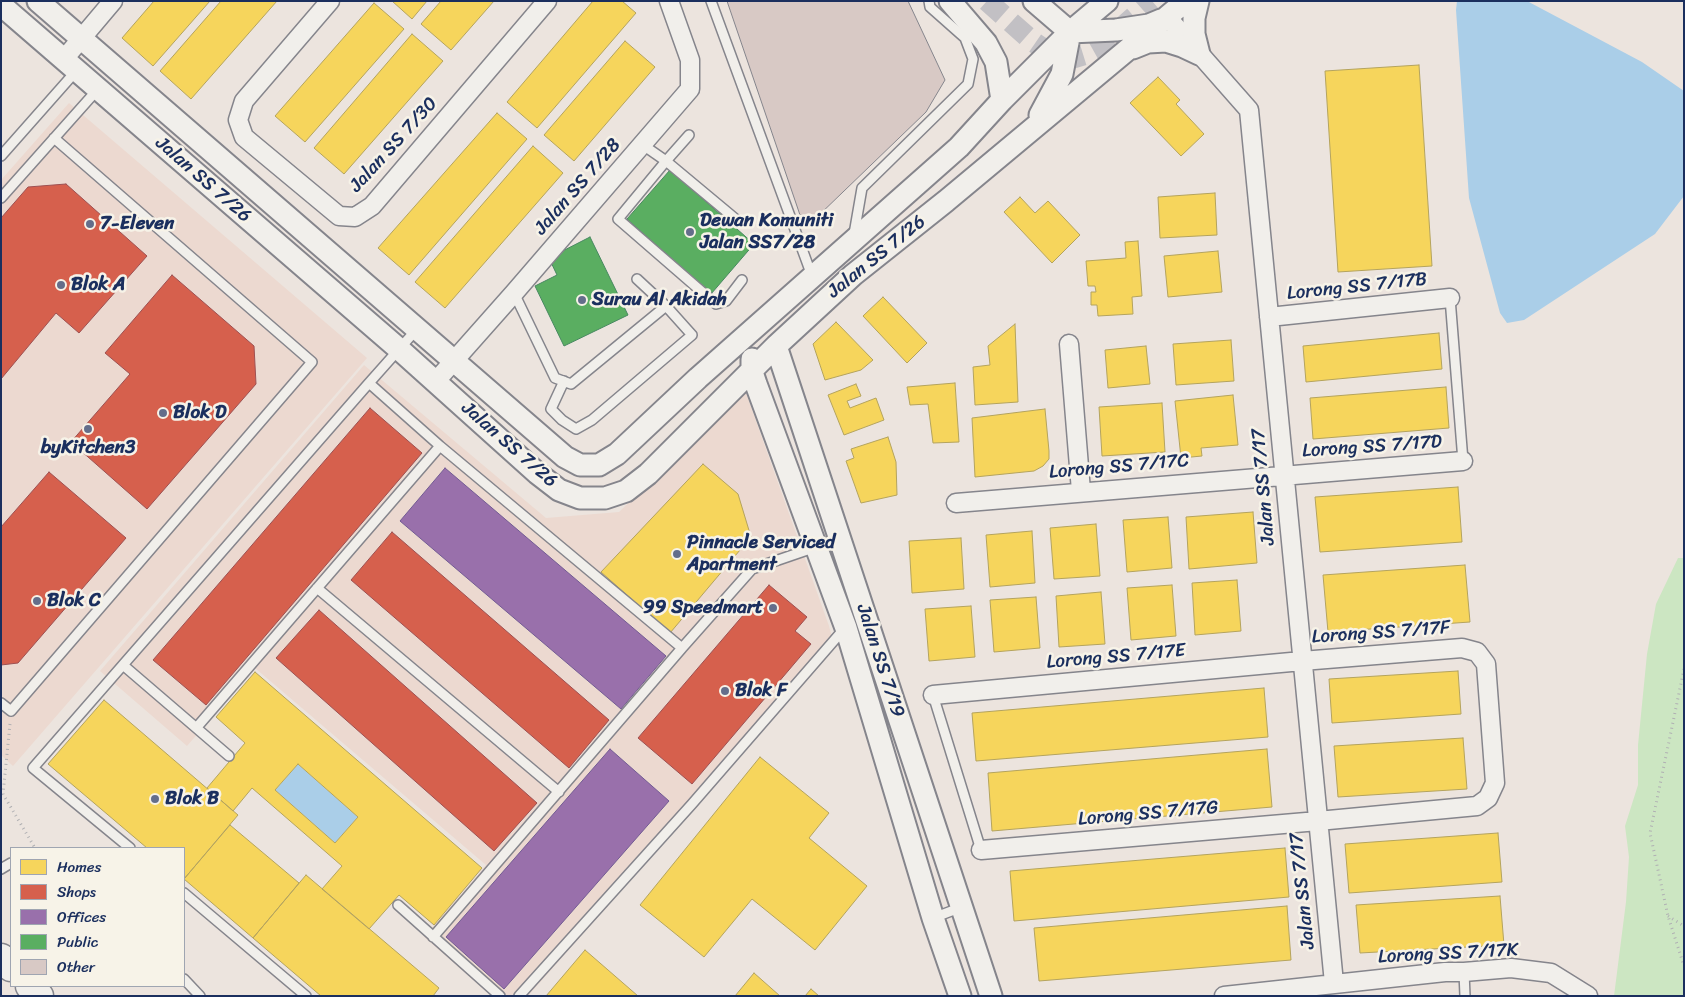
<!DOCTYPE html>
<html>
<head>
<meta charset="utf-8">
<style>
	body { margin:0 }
	#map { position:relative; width:1685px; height:997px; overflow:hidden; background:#ece4de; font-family:Sriracha,sans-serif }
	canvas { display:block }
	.frame { position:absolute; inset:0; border:2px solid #1b2f5e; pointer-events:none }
	.legend { position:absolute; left:10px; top:847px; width:175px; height:140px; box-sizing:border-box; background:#f7f3e8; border:1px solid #9fa5b1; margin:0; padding:6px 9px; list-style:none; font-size:15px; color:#1b2f5e }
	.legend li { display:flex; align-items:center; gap:10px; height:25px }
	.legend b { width:25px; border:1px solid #9fa5b1 }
</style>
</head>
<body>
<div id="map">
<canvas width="1685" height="997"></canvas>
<div class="frame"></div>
<ul class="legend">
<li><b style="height:14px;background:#f6d55c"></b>Homes</li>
<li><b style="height:14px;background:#d6604d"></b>Shops</li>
<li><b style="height:14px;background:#9970ab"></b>Offices</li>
<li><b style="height:14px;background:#5aae61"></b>Public</li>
<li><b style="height:14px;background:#d8c9c5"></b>Other</li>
</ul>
</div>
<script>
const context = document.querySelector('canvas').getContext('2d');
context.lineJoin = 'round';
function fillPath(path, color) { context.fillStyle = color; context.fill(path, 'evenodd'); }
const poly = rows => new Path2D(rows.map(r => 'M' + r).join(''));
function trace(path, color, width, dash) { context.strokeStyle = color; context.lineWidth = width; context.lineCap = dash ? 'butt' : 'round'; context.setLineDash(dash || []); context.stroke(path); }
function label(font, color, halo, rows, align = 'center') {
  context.font = font + ' Sriracha,sans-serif'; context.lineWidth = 5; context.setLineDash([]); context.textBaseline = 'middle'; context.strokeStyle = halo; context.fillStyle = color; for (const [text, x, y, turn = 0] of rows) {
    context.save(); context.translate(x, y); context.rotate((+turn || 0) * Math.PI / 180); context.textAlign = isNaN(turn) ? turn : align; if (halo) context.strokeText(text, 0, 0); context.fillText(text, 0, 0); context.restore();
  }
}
fillPath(poly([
	[69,103,367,358,13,766,1,755,1,180],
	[364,365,546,518,619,512,745,390,829,626,835,648,528,996,492,996,424,937,486,865,255,668,187,746,100,671]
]), '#ecd9d0');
fillPath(poly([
	[1678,558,1684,558,1684,996,1614,996,1626,902,1629,857,1625,826,1638,785,1638,745,1647,654,1656,604]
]), '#cce6c2');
fillPath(poly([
	[1457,1,1527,1,1642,62,1684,91,1684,196,1655,234,1524,320,1507,323,1500,313,1469,198,1456,10],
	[298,764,358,817,335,843,275,790]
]), '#aacee8');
const homes = poly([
	[154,1,210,1,153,66,122,38,154,1],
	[221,1,277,1,191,99,160,71,221,1],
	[392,1,427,1,412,19,392,1],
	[441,1,494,1,451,50,421,24,441,1],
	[593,1,622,1,636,13,537,128,507,102,593,1],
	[374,3,404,29,305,142,275,116,374,3],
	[412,34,443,61,344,174,314,148,412,34],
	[625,41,655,67,574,161,544,135,625,41],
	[1419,65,1432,266,1338,272,1325,71,1419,65],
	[1158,77,1180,100,1176,104,1204,134,1181,156,1130,103,1158,77],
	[497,113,527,139,409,275,378,248,497,113],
	[533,146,563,173,445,308,415,282,533,146],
	[1215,193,1217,235,1160,238,1158,197,1215,193],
	[1020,197,1035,213,1048,201,1080,235,1052,263,1004,212,1020,197],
	[1138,241,1142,296,1132,297,1133,314,1098,316,1097,305,1091,305,1091,292,1096,292,1095,286,1088,286,1086,261,1126,258,1125,242,1138,241],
	[1218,251,1222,292,1168,297,1164,256,1218,251],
	[883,297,927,343,907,363,863,316,883,297],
	[836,322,873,360,861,370,825,380,813,344,836,322],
	[1015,324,1018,402,975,405,973,367,990,365,988,346,1015,324],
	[1439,333,1442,369,1306,382,1303,346,1439,333],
	[1231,340,1234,381,1176,385,1173,344,1231,340],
	[1146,346,1150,384,1108,388,1105,350,1146,346],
	[955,383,959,442,933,443,928,404,910,405,907,387,955,383],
	[856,384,861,396,847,401,850,408,876,398,884,420,844,435,828,395,856,384],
	[1446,387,1449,428,1313,439,1310,398,1446,387],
	[1233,395,1238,445,1201,448,1202,456,1181,458,1175,401,1233,395],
	[1162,403,1165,452,1102,456,1099,407,1162,403],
	[1045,409,1049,451,1049,459,1043,466,1034,471,975,477,972,418,1045,409],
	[888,437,896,462,897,495,861,503,846,461,854,458,851,449,888,437],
	[703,464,738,494,751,537,670,633,601,572,703,464],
	[1458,487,1462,542,1320,552,1315,497,1458,487],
	[1253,512,1257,563,1189,569,1186,517,1253,512],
	[1168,517,1172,568,1127,572,1123,520,1168,517],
	[1096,524,1100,576,1054,579,1050,528,1096,524],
	[1032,531,1035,583,990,587,986,535,1032,531],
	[961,538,964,589,912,593,909,541,961,538],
	[1465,565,1470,622,1328,632,1323,575,1465,565],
	[1237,580,1241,631,1195,635,1192,583,1237,580],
	[1172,585,1176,636,1131,640,1127,588,1172,585],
	[1101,592,1105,644,1059,647,1056,596,1101,592],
	[1036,597,1040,648,994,652,990,600,1036,597],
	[971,606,975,657,929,661,925,609,971,606],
	[1458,671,1461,714,1332,723,1329,679,1458,671],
	[255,672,482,868,434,925,399,895,369,929,322,889,342,866,252,788,233,811,207,788,245,743,216,717,255,672],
	[298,764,358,817,335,843,275,790,298,764],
	[1264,688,1268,737,976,761,972,713,1264,688],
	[104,700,238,815,184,879,184,848,147,848,48,764,104,700],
	[1463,738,1467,789,1338,797,1334,746,1463,738],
	[1267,749,1272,807,992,831,988,773,1267,749],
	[760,757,829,813,809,838,867,886,815,950,752,899,704,957,640,905,760,757],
	[230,825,299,883,253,938,184,879,230,825],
	[1498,833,1502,882,1349,893,1345,844,1498,833],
	[1285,848,1289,897,1014,921,1010,871,1285,848],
	[306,875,439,988,433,996,321,996,253,938,306,875],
	[1500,896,1504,945,1360,953,1356,905,1500,896],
	[1287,906,1291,960,1039,981,1034,928,1287,906],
	[585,950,638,996,546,996,585,950],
	[754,973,780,996,735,996,754,973],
	[811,989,819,996,805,996,811,989]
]);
fillPath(homes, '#f6d55c');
trace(homes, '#b4a35d', 1);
const shops = poly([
	[66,184,147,256,79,333,56,313,1,379,1,218,28,187,66,184],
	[172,275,254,346,256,384,147,509,71,442,130,374,105,353,172,275],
	[370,408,422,453,206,705,153,660,370,408],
	[49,472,126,538,18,663,1,665,1,527,49,472],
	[392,532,609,720,569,768,351,580,392,532],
	[769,585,807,617,795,631,811,644,692,784,638,738,769,585],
	[319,610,537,803,494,851,276,658,319,610]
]);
fillPath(shops, '#d6604d');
trace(shops, '#9e5152', 1);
const offices = poly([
	[445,468,666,656,621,709,400,521,445,468],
	[610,749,669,801,504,989,446,937,610,749]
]);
fillPath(offices, '#9970ab');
trace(offices, '#735c94', 1);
const public = poly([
	[670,170,754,244,711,294,627,219,670,170],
	[590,237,628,315,564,346,535,286,557,275,549,258,590,237]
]);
fillPath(public, '#5aae61');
trace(public, '#478860', 1);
const building = poly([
	[727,1,908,1,945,80,926,112,816,218,800,215,727,1]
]);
fillPath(building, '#d8c9c5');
trace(building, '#85858c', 1);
trace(poly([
	[987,1,1032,41,1054,56,1070,59,1086,54,1102,45,1152,1]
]), '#c2c0c4', 21, [21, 11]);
const service = poly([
	[711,1,812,276],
	[643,145,666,161,689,135],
	[1,156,77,70],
	[1,198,98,89],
	[738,221,666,161,618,219,716,304,726,301,742,280],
	[854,234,862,188,968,84,973,59,965,38,930,7,929,1],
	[514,293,555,378,571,384,666,306],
	[1450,298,1463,461],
	[564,381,551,409,562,420,576,429,592,420,692,335,666,306,637,279],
	[369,383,417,329],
	[317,588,559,792],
	[682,648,752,569,816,547],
	[123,665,229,756],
	[933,695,981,850],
	[1,703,11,711,312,362,54,138],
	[197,727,440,446],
	[130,848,33,768,369,383,440,446,682,648,433,937],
	[1,869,11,863],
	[184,893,306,996],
	[398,905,500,996],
	[933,918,962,907],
	[1464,972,1465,996],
	[184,979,200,996],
	[519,996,692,804,844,629]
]);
const minor = poly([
	[330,1,244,101,238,120,244,137,339,216,355,217,372,206,547,1],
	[1168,18,1249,110,1334,983],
	[64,59,113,1],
	[1269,317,1450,298],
	[1069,344,1081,491],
	[436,381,514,293,690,89,690,60,669,1],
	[956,503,1463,461],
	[933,695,1302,661,1462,648,1477,652,1486,664,1495,783,1488,798,1477,806,1318,821,981,850],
	[1224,996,1445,972,1464,972,1511,968,1551,973,1588,996]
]);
const tertiary = poly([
	[38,1,565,457,580,465,599,465,617,454,698,378,959,147,1002,100,1070,32,1107,1],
	[950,1,986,43,996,62,1002,100],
	[1034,1,1070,32,1116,30,1149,25,1161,20],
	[1198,1,1194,18,1194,34,1199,54],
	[1,5,399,349,537,473,559,490,580,498,605,498,626,491,648,474,776,346,853,275,946,201,1186,1],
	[1133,48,1148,42,1166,41,1182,46,1199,54],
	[1040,115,1062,74,1070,32],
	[776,346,991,996],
	[752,359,752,372,756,384,846,628,933,918,960,996]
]);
const motorway = poly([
	[1,958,11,967],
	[30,986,39,996]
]);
trace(service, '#85858c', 12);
trace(minor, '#85858c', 21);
trace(tertiary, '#85858c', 25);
trace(motorway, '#85858c', 31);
trace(poly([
	[1684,669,1650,833,1668,916,1684,966],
	[10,724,3,794,35,848],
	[1668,916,1684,926]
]), '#b0b0b3', 3, [1, 4]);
trace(service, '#f1efeb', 9);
trace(minor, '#f1efeb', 18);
trace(tertiary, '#f1efeb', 21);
trace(motorway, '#f1efeb', 28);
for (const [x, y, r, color] of [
	[90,224,5,"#646e8b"],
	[690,232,5,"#646e8b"],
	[61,285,5,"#646e8b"],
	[582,300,5,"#646e8b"],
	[163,413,5,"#646e8b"],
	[88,429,5,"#646e8b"],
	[677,554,5,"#646e8b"],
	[37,601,5,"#646e8b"],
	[773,608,5,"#646e8b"],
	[725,691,5,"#646e8b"],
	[155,799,5,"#646e8b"]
]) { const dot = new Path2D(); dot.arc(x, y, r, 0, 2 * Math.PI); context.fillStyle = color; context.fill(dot); trace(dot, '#f7f3e8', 2); }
label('19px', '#1b2f5e', '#f7f3e8', [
	["Jalan SS 7/30",394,145,-48],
	["Jalan SS 7/26",203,180,41],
	["Jalan SS 7/28",578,187,-49],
	["Jalan SS 7/26",877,257,-39],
	["Lorong SS 7/17B",1357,287,-6],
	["Jalan SS 7/26",509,445,41],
	["Lorong SS 7/17D",1372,447,-4],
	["Lorong SS 7/17C",1119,467,-5],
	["Jalan SS 7/17",1264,487,-95],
	["Lorong SS 7/17F",1381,633,-4],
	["Lorong SS 7/17E",1116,657,-5],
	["Jalan SS 7/19",880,661,72],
	["Lorong SS 7/17G",1148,814,-5],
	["Jalan SS 7/17",1303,891,-96],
	["Lorong SS 7/17K",1448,954,-3]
]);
label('bold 19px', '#1b2f5e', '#f7f3e8', [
	["Dewan Komuniti",700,221],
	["Jalan SS7/28",700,243],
	["7-Eleven",100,224],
	["Blok A",71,285],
	["Surau Al Akidah",592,300],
	["Blok D",173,413],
	["byKitchen3",88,448,"center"],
	["Pinnacle Serviced",687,543],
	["Apartment",687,565],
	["Blok C",47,601],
	["99 Speedmart",763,608,"right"],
	["Blok F",735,691],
	["Blok B",165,799]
], 'left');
</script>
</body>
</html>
